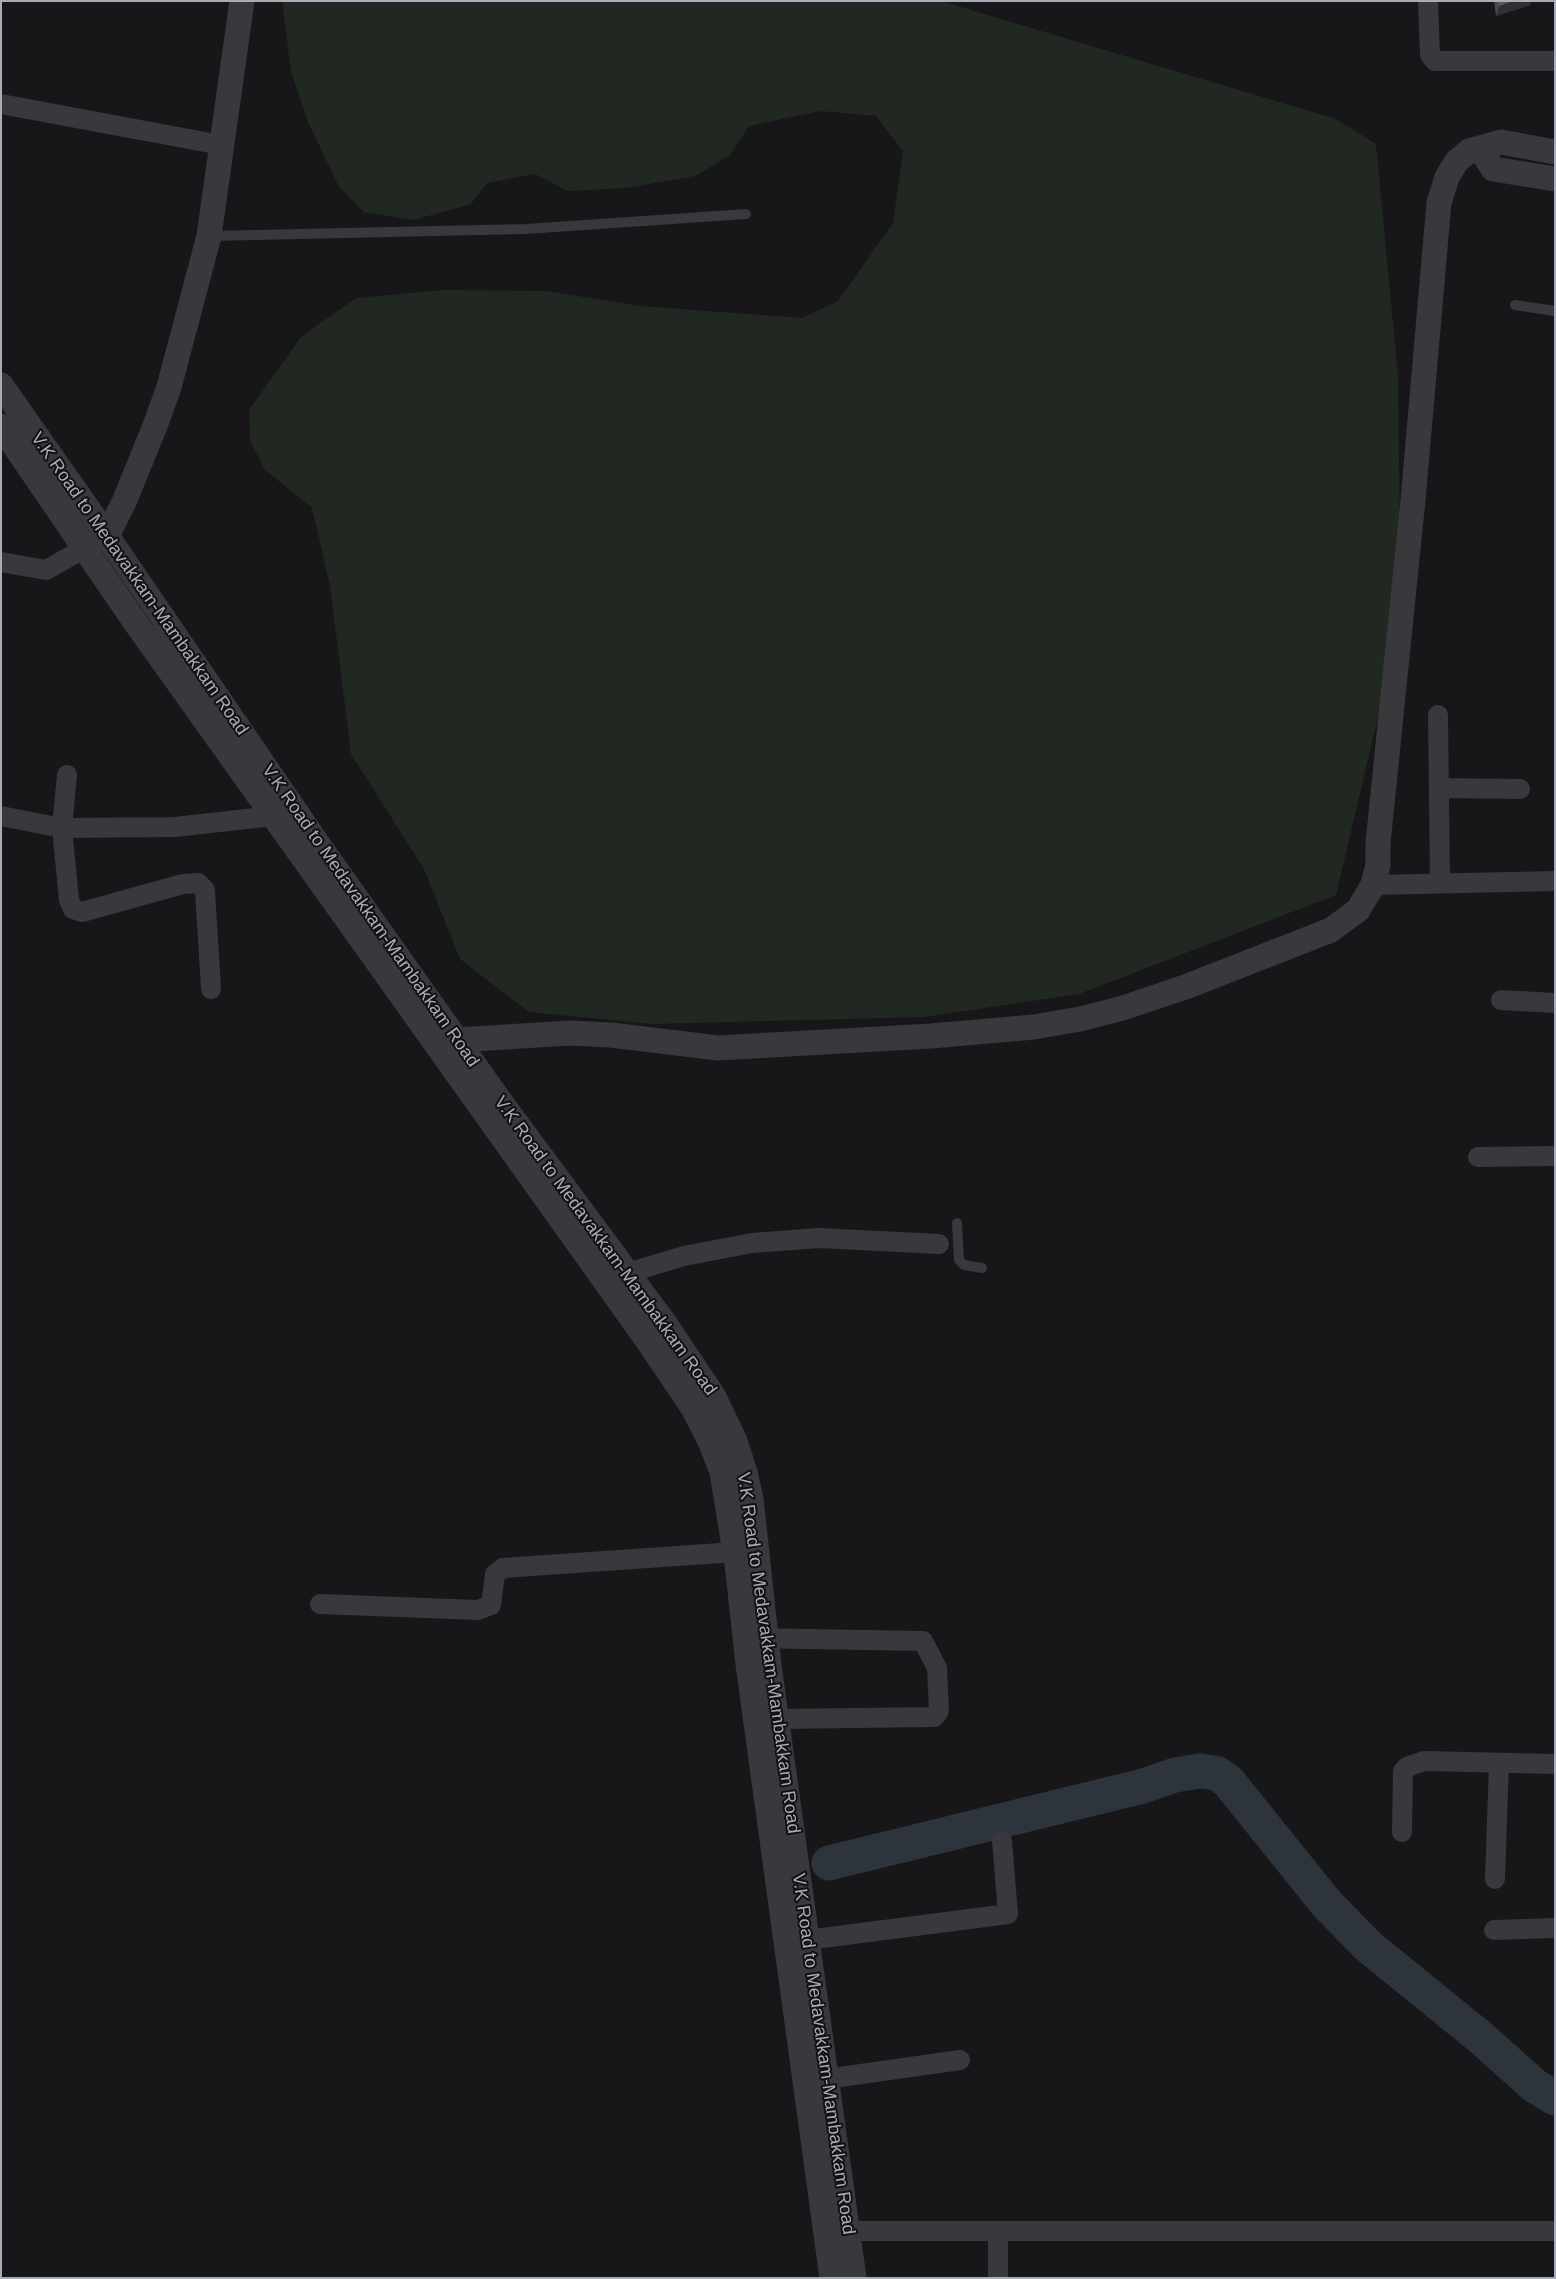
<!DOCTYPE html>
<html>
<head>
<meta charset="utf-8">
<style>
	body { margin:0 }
	#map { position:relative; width:1556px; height:2279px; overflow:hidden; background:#171618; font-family:Helvetica,sans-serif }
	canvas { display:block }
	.frame { position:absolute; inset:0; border:2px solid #a9acb8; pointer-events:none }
</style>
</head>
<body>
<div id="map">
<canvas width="1556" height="2279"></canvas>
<div class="frame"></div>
</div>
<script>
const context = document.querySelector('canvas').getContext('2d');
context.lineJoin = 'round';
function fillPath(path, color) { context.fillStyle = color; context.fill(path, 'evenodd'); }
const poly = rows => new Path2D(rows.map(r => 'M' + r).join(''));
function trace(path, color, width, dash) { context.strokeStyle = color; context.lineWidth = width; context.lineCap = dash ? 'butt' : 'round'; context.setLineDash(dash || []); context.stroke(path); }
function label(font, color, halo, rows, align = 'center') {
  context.font = font + ' Helvetica,sans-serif'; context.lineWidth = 4; context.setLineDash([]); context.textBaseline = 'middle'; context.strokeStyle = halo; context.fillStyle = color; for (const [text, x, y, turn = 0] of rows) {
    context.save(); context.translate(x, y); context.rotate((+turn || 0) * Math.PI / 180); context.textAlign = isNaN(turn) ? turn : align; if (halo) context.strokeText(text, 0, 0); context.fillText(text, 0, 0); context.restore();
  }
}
fillPath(poly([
	[282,1,941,1,1336,119,1376,144,1398,376,1401,620,1336,895,1079,994,924,1017,652,1024,529,1012,460,959,424,869,351,754,330,586,312,508,265,470,250,441,249,410,301,337,356,298,444,290,546,291,641,306,802,318,838,301,893,223,903,151,876,116,821,111,749,126,730,155,695,176,626,188,568,191,535,174,487,183,471,204,414,220,364,212,339,187,308,122,291,72]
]), '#212822');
trace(poly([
	[829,1863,1143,1786,1175,1775,1200,1771,1216,1773,1228,1781,1326,1903,1368,1946,1480,2037,1535,2086,1555,2098]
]), '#2d343c', 35);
trace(poly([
	[210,236,526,229,746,214],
	[1515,305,1555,311],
	[957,1223,959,1260,964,1265,982,1268]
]), '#38383d', 10);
trace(poly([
	[1428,1,1430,55,1435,61,1555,61],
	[1,104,221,145],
	[1,562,46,570,85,548],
	[1438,715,1440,883],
	[67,775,62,828,69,900,73,909,82,912,183,884,198,883,205,890,211,989],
	[1439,788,1520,789],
	[1,816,62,828,175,827,273,816],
	[1373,885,1555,881],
	[1501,1000,1555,1003],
	[1478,1157,1555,1156],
	[627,1273,684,1256,752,1243,819,1238,939,1244],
	[320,1604,478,1610,491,1605,495,1574,503,1568,735,1552],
	[751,1638,923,1641,937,1668,939,1711,934,1717,777,1719],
	[1402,1832,1403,1771,1407,1767,1424,1761,1555,1764],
	[1495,1879,1499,1763],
	[1494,1930,1555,1928],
	[807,1940,1008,1914,1002,1841],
	[826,2079,960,2060],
	[834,2231,1555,2231],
	[998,2231,998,2278]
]), '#38383d', 20);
trace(poly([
	[1480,149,1493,169,1555,179],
	[1,385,107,536,318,844,500,1101,666,1325,714,1397,735,1441,745,1472,751,1498,769,1665,854,2278],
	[1,426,135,622,650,1344,693,1408,710,1441,722,1472,737,1564,748,1664,832,2278],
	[96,542,107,536,124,502,155,426,169,387,209,236,242,1],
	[446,1046,457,1040,570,1033,611,1035,718,1048,931,1036,1034,1027,1080,1019,1123,1008,1188,986,1331,930,1358,910,1373,885,1378,865,1378,843,1413,500,1439,203,1447,177,1457,161,1469,151,1501,142,1555,152]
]), '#38383d', 25);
fillPath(poly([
	[1494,1,1531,1,1530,5,1496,16]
]), '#48484d');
fillPath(poly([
	[1511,1,1531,1,1530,5,1496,16,1500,5]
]), '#303033');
const building = poly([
	[1499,1,1511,1,1500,5,1499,1]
]);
fillPath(building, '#535359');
trace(building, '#606168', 1);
label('18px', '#a9acb8', '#121113', [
	["V.K Road to Medavakkam-Mambakkam Road",139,584,55],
	["V.K Road to Medavakkam-Mambakkam Road",370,916,55],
	["V.K Road to Medavakkam-Mambakkam Road",605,1246,54],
	["V.K Road to Medavakkam-Mambakkam Road",768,1653,82],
	["V.K Road to Medavakkam-Mambakkam Road",823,2054,82]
]);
</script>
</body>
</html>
